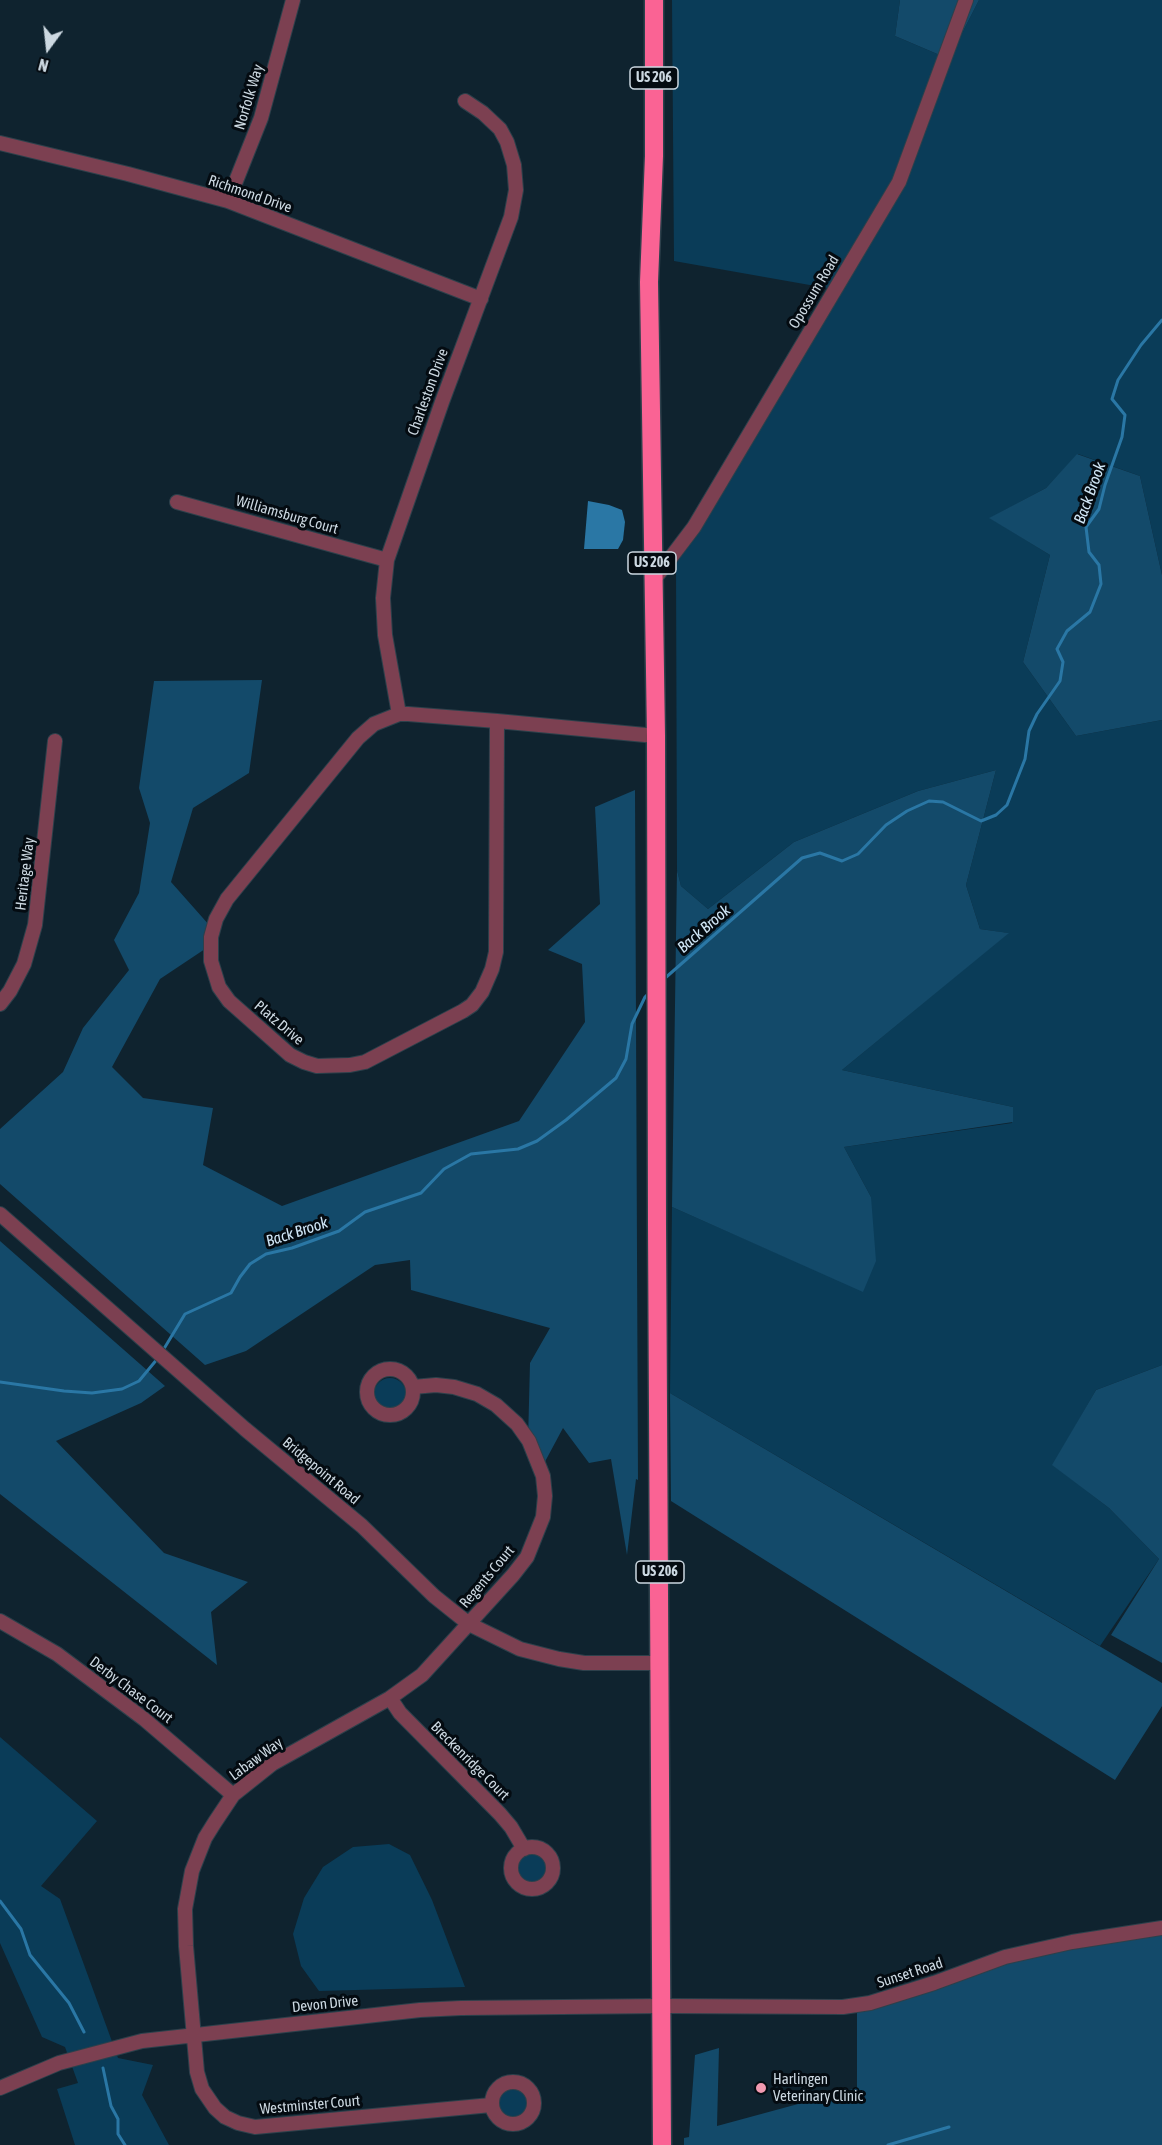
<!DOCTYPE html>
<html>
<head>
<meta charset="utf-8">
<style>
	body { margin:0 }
	#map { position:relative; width:1162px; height:2145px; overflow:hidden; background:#0f232f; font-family:"Asap Condensed",sans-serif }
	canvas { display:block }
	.north { position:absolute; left:18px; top:18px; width:60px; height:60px; -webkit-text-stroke:4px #040b11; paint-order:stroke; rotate:195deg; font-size:16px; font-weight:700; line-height:24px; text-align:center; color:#ccd8e1 }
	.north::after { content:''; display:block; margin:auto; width:21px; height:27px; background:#ccd8e1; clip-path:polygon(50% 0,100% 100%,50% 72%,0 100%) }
</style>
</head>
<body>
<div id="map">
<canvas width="1162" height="2145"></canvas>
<div class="north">N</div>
</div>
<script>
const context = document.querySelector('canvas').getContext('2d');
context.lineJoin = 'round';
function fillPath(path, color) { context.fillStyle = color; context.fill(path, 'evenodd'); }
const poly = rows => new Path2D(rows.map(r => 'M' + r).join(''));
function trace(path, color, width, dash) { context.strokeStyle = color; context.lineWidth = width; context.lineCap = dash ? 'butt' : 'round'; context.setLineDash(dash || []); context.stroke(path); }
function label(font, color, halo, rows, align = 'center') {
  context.font = font + ' "Asap Condensed",sans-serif'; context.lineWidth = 6; context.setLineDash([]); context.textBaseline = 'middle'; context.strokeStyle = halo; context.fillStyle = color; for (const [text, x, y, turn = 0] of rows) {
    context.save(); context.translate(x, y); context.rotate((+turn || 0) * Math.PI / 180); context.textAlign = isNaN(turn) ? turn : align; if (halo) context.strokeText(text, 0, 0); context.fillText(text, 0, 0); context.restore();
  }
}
fillPath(poly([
	[672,0,900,0,895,36,949,59,979,0,1162,0,1162,575,1140,476,1078,454,1046,488,990,518,1050,555,1023,662,1076,736,1162,720,1162,1365,1096,1390,1053,1465,1109,1508,1159,1559,1100,1646,670,1393,672,1207,863,1291,871,1197,844,1147,1012,1123,1013,1107,842,1070,1008,933,980,929,966,885,996,770,918,791,794,842,708,909,681,886,677,870,676,564,838,290,674,261],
	'374 1394a16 16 0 1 1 32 0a16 16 0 1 1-32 0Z',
	[0,1737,97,1821,41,1886,60,1899,118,2058,153,2065,142,2095,169,2145,75,2145,57,2089,78,2083,65,2047,42,2037,0,1943],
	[389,1844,410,1855,432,1900,465,1987,319,1991,301,1966,293,1934,304,1898,323,1867,353,1847],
	'517 1870a16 16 0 1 1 32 0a16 16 0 1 1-32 0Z',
	'497 2105a16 16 0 1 1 32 0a16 16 0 1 1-32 0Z'
]), '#0a3c58');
fillPath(poly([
	[900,0,979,0,949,59,895,36],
	[1077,454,1140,476,1162,575,1162,720,1076,736,1023,662,1050,555,989,518,1046,488],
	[262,680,249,773,193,808,171,882,210,926,205,949,160,979,112,1067,143,1098,213,1108,203,1165,282,1206,519,1121,585,1022,582,964,548,950,600,904,595,807,635,790,638,1480,636,1479,627,1555,611,1459,589,1463,563,1428,540,1471,528,1441,530,1363,550,1328,411,1290,410,1260,375,1265,246,1351,205,1365,0,1184,0,1129,63,1072,83,1028,129,970,114,940,139,893,150,823,139,788,154,681],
	[996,770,966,885,980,929,1009,933,842,1070,1013,1107,1013,1122,844,1147,871,1197,876,1261,863,1292,672,1207,677,870,681,886,708,909,794,842,918,791],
	[0,1241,165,1386,141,1403,56,1441,164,1553,248,1582,211,1612,217,1665,0,1494],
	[1162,1365,1162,1663,1111,1635,1159,1559,1109,1508,1052,1465,1096,1390],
	[670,1393,1162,1683,1162,1706,1115,1780,671,1501],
	[1162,1924,1162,2145,684,2145,684,2138,689,2137,695,2055,719,2048,717,2126,857,2088,857,2001,1029,1944]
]), '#134a6a');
fillPath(poly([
	[588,501,609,505,622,510,625,522,623,540,618,549,584,549]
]), '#2a77a5');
trace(poly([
	[664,979,802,858,820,853,842,861,858,854,886,825,907,811,929,801,943,802,981,821,996,815,1007,805,1025,759,1029,731,1037,714,1060,681,1063,662,1057,649,1067,631,1090,612,1101,584,1099,565,1089,552,1086,527,1099,509,1105,485,1122,437,1125,415,1112,399,1118,380,1141,345,1162,320],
	[162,1352,185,1314,231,1293,240,1277,250,1264,266,1254,292,1248,339,1231,365,1212,421,1193,444,1169,471,1154,518,1149,537,1141,566,1120,616,1078,626,1059,632,1024,645,997,650,992],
	[0,1382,64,1391,92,1393,122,1389,139,1381,158,1358],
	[0,1901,21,1929,30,1955,69,2003,84,2032],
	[103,2068,111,2106,118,2119,118,2134,125,2145],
	[888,2145,949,2127]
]), '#2a77a5', 3);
const minor = poly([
	[0,143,128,174,228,201,481,299],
	[228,201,261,118,293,0],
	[177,502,387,560],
	[653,581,694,527,899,182,966,0],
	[399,714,385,635,383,598,387,560,442,402,511,217,516,190,514,165,507,142,500,129,483,113,465,101],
	[497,721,496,952,492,969,482,992,472,1005,463,1011,365,1062,350,1065,317,1066,304,1062,290,1055,229,1001,219,987,211,961,211,937,216,919,227,899,358,738,374,724,399,714,408,714,497,721,656,736],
	[0,1004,10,991,24,964,35,925,55,741],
	[0,1214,245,1429,362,1526,434,1596,469,1624,520,1649,559,1659,584,1663,661,1663],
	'367 1392a23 23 0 1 1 46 0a23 23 0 1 1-46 0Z',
	[413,1387,436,1385,454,1387,477,1394,496,1405,517,1424,529,1441,543,1476,545,1496,543,1517,527,1557,513,1575,422,1675,390,1698,272,1764,233,1795,215,1822,205,1838,192,1871,185,1909,186,1946,197,2072,202,2089,215,2108,225,2117,238,2123,255,2127,491,2105],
	[0,1621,57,1654,144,1719,233,1795],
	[390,1698,400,1713,500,1814,511,1827,524,1849],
	'511 1868a21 21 0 1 1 42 0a21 21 0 1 1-42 0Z',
	'492 2103a21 21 0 1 1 42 0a21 21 0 1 1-42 0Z',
	[0,2088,59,2063,142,2041,420,2010,461,2008,663,2006,843,2007,870,2003,934,1983,1005,1957,1072,1942,1162,1928]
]);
const highway = poly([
	[654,0,654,156,649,282,656,736,657,1225,662,2145]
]);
trace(minor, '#2d404b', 16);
trace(highway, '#2d404b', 21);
trace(minor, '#7c4051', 14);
trace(highway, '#fa6394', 18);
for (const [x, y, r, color] of [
	[761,2088,6,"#f19ab1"]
]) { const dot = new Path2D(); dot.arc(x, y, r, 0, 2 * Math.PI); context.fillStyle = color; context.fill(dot); trace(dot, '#040b11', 2); }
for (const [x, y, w] of [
	[654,78,48],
	[652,563,48],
	[660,1572,48]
]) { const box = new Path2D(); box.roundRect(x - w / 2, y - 11, w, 22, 4.5); context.fillStyle = '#040b11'; context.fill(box); trace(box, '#ccd8e1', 1.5); }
label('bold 14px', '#ccd8e1', null, [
	["US 206",654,78],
	["US 206",652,563],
	["US 206",660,1572]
]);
label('15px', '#ccd8e1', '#040b11', [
	["Norfolk Way",249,97,-73],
	["Richmond Drive",250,194,19],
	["Opossum Road",814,292,-59],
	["Charleston Drive",428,392,-70],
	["Williamsburg Court",287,515,16],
	["Heritage Way",25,874,-83],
	["Platz Drive",279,1023,40],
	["Bridgepoint Road",321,1471,40],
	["Regents Court",487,1577,-50],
	["Derby Chase Court",131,1690,37],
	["Labaw Way",256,1759,-36],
	["Breckenridge Court",470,1761,45],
	["Sunset Road",910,1973,-18],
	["Devon Drive",325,2004,-6],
	["Westminster Court",310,2105,-5]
]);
label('15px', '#ccd8e1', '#040b11', [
	["Harlingen",773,2079],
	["Veterinary Clinic",773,2096]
], 'left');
label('italic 16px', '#d1e7f7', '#040b11', [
	["Back Brook",1090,493,-70],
	["Back Brook",704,929,-41],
	["Back Brook",297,1232,-18]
]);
</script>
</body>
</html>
